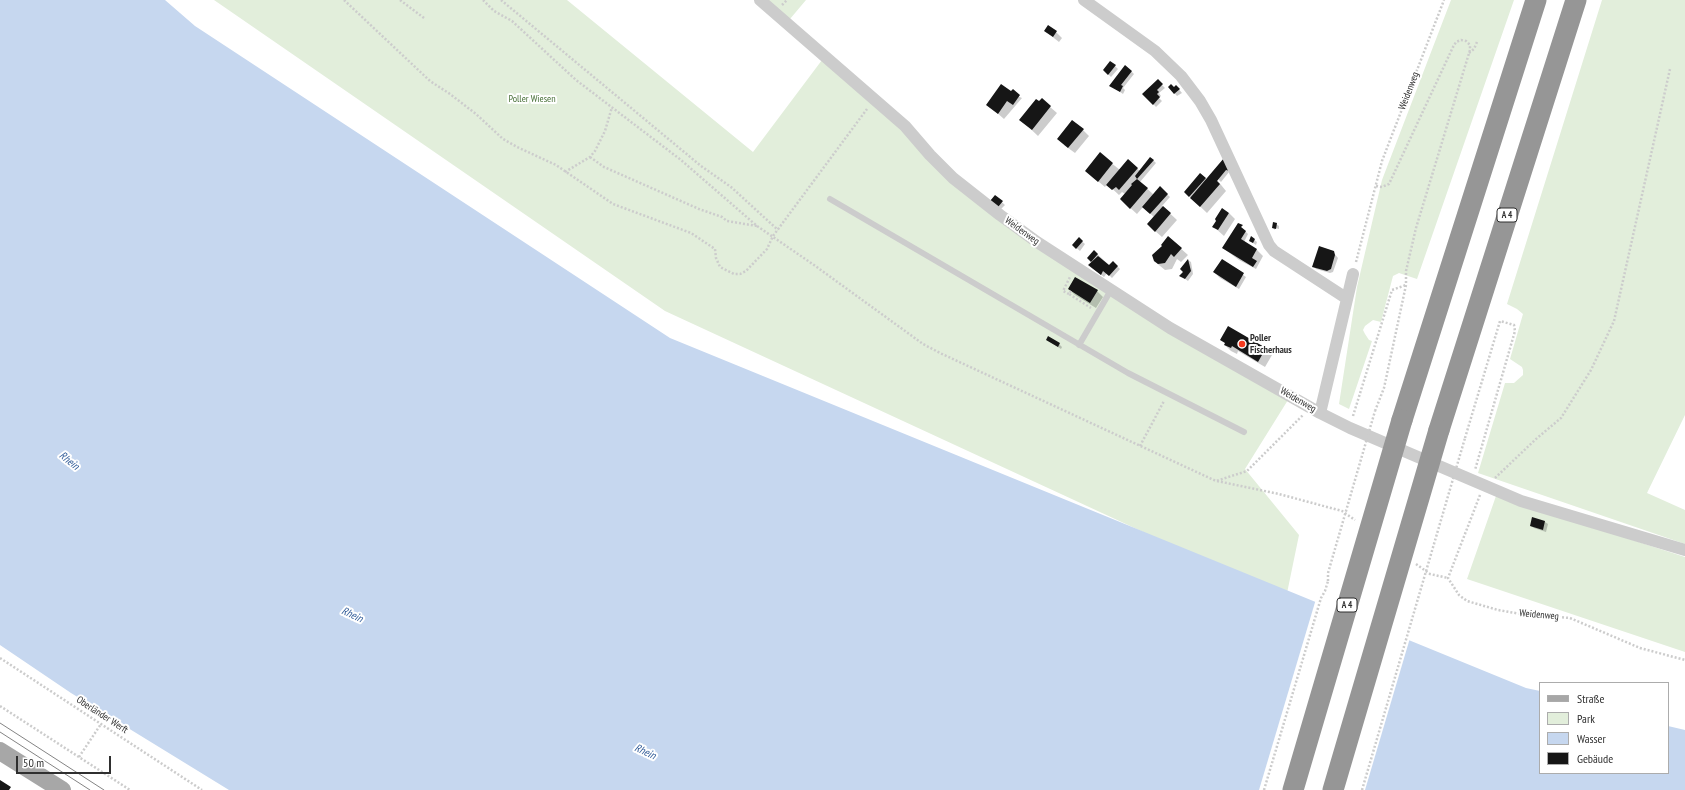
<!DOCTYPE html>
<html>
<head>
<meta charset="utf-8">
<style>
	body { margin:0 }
	#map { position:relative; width:1685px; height:790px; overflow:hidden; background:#fff; font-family:"PT Sans Narrow",sans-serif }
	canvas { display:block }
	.legend { position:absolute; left:1539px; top:682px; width:130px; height:92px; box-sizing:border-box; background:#fff; border:1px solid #acacac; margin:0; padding:5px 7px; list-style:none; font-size:12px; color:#2f2f2f }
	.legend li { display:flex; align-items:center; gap:8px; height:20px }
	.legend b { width:20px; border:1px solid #acacac }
	.scale { position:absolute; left:16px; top:756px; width:95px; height:18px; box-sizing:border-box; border:2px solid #2f2f2f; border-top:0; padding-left:5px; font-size:12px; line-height:14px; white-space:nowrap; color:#2f2f2f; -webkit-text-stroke:3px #fff; paint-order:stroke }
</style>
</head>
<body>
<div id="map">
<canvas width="1685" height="790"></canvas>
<ul class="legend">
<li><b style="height:5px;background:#a7a7a7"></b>Straße</li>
<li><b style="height:11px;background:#e2eedb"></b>Park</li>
<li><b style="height:11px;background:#c6d7ef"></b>Wasser</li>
<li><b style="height:11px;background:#161616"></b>Gebäude</li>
</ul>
<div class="scale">50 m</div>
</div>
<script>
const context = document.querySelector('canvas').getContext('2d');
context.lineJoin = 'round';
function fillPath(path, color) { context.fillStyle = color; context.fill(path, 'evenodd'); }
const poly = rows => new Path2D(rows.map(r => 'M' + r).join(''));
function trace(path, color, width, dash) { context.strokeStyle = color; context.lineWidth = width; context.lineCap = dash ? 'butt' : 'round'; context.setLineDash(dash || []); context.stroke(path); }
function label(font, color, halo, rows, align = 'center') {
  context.font = font + ' "PT Sans Narrow",sans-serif'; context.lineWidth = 4; context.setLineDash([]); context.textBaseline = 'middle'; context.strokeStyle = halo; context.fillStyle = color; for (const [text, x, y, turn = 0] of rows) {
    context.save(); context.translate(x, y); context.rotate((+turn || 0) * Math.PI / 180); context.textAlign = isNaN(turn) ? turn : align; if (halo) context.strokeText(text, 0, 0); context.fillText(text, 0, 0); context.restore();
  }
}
fillPath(poly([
	[214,0,567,0,753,152,822,60,906,133,958,188,1288,400,1245,469,1299,535,1286,598,665,311],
	[768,0,806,0,790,19],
	[1451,0,1514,0,1417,279,1399,273,1393,276,1381,322,1373,320,1365,326,1363,330,1365,334,1369,340,1372,341,1349,409,1339,404,1357,287,1382,180],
	[1602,0,1685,0,1685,415,1647,493,1685,510,1685,544,1478,473,1505,383,1514,383,1523,375,1523,370,1522,367,1510,359,1523,314,1517,309,1507,304],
	[1496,496,1685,557,1685,652,1467,579]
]), '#e2eedb');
fillPath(poly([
	[0,0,165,0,195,26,670,338,1526,688,1540,691,1540,773,1668,773,1668,726,1685,730,1685,790,229,790,71,693,0,645]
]), '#c6d7ef');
fillPath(poly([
	[1316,599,1410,638,1365,790,1259,790]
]), '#fff');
fillPath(poly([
	[1045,31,1056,32,1062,38,1059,42],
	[1111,62,1118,69,1111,77,1107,73],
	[1131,71,1134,74,1123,88,1125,90,1123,94,1111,86],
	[1158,81,1165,88,1159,93,1161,96,1159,98,1162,101,1156,107,1144,94],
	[1176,86,1182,93,1177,96,1169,87,1174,88],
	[1011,93,1022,98,1004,119,988,105],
	[1042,100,1057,113,1038,136,1021,120],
	[1083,130,1089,136,1075,153,1064,145],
	[1100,154,1120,170,1128,161,1140,171,1151,158,1156,163,1140,182,1154,195,1160,188,1170,197,1162,206,1177,220,1162,237,1154,230,1154,217,1143,207,1137,214,1127,205,1125,194,1122,192,1119,195,1107,184,1105,187,1093,177],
	[1224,160,1229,172,1221,182,1218,179,1217,180,1226,191,1207,213,1185,192,1201,174,1207,180],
	[995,196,1005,205,1001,209,994,203],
	[1229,213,1235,219,1224,236,1214,227],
	[1238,224,1248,234,1244,242,1257,250,1263,256,1256,269,1239,260,1223,248],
	[1276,224,1279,226,1279,229,1275,228,1275,230,1273,228],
	[1169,238,1188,255,1181,262,1177,259,1172,269,1165,270,1154,261],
	[1252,238,1257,242,1256,245,1250,241],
	[1079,239,1085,244,1080,251,1073,245],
	[1094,251,1110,266,1113,262,1120,269,1112,278,1107,273,1104,277,1092,268,1093,262,1088,258],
	[1333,252,1338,258,1333,272,1330,273,1316,269,1314,267],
	[1188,260,1191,262,1193,274,1188,281,1181,276],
	[1222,260,1246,277,1239,289,1220,278,1214,272],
	[1069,289,1097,291,1103,297,1096,308,1075,295],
	[1228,327,1266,349,1272,355,1265,367,1238,351,1237,354,1231,351,1225,345],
	[1047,340,1059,344,1062,347,1061,349],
	[1545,522,1548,524,1546,532,1534,528,1531,526]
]), '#0003');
fillPath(poly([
	[1048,25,1057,31,1053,37,1044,31],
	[1110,61,1116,65,1108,75,1103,70],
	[1125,65,1132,71,1121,85,1123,86,1120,92,1109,86],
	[1158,79,1163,84,1157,90,1159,92,1157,94,1160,97,1153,105,1142,94],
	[1001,84,1011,91,1013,89,1020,95,1013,105,1007,101,998,114,986,105],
	[1171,84,1174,87,1176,85,1180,89,1174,94,1168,87],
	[1042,98,1051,106,1032,130,1019,120,1036,99,1039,101],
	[1072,120,1084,129,1068,148,1057,139],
	[1100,152,1113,163,1098,182,1085,171],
	[1150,157,1154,160,1137,179,1135,176],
	[1224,158,1230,171,1226,170,1217,181,1220,184,1200,207,1190,198],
	[1128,159,1138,168,1119,190,1116,187,1112,190,1106,185],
	[1200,173,1206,178,1189,197,1184,192],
	[1137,179,1148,188,1130,209,1120,199,1132,185,1131,184],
	[1160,186,1168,194,1150,214,1142,207],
	[995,195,1003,201,998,207,990,201],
	[1163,206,1171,213,1155,232,1147,224],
	[1222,208,1229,213,1218,230,1212,227,1216,221,1215,219],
	[1273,222,1277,223,1276,229,1272,228],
	[1238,223,1243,225,1241,227,1246,231,1241,239,1257,249,1252,258,1257,261,1253,267,1222,248],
	[1168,236,1182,248,1174,257,1171,254,1165,263,1158,264,1154,261,1152,255,1162,246,1161,245],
	[1251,236,1255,239,1253,243,1249,241],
	[1079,237,1083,241,1076,249,1072,245],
	[1319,246,1334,251,1335,255,1331,269,1327,271,1312,267],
	[1094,250,1098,254,1091,262,1087,258],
	[1098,256,1109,265,1113,261,1118,266,1109,276,1103,271,1101,275,1088,265],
	[1188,259,1191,271,1185,279,1179,276,1183,272,1180,269],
	[1222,259,1244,273,1236,287,1213,272],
	[1075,277,1098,290,1090,303,1068,289],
	[1228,326,1266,348,1258,362,1232,346,1231,348,1224,345,1225,343,1220,340],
	[1048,336,1060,343,1058,347,1046,340],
	[1532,517,1545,521,1543,530,1530,526],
	[0,780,11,787,9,790,0,790]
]), '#161616');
trace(poly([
	[344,0,430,81,450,94,476,114,503,139,517,147,556,165,613,204,691,233,715,249,716,258,720,267,734,274,740,274,746,271,767,249,773,236,867,109],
	[400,0,424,18],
	[483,0,494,11,512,21,576,80,681,160,757,226,814,265,923,344,940,353,1216,481,1247,471,1303,415],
	[501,0,701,166,731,187,778,230],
	[782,5,787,0],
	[1469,53,1474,49,1477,42],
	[590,157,604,167,699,209,722,217,727,221,757,226],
	[565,172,590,157,595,151,605,131,612,107],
	[1356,262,1382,161,1444,0],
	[1071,291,1069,294,1091,308],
	[1069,294,1063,291,1070,277],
	[1375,411,1384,388,1406,285,1406,271,1416,228,1470,50,1470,45,1466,41,1461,40,1456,42,1453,47,1389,184,1382,187,1376,186],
	[1353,416,1392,290,1406,285],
	[1465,438,1500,321,1514,325,1515,331,1475,470],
	[1140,446,1164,401],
	[1495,478,1536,439,1561,418,1591,370,1614,321,1670,69],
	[1217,481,1279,494,1342,511,1355,520],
	[1480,495,1448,578,1459,595,1467,601,1498,610,1521,614,1570,618,1640,648,1685,660],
	[1416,564,1430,574,1448,578],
	[0,658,202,790],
	[0,706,130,790],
	[79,757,101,724],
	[1264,790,1321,598,1325,591,1328,581]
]), '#ccc', 2.5, [2, 2]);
trace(poly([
	[830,199,1128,373,1244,432],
	[1079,345,1111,290]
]), '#ccc', 6);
trace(poly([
	[760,0,905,126,930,155,953,178,1000,215,1037,242,1170,328,1320,413,1350,428,1521,501,1685,550],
	[1084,0,1155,51,1181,76,1200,101,1211,120,1269,245,1274,251,1346,298],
	[1320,413,1353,274]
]), '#ccc', 12);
trace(poly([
	[0,751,62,790]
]), '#a7a7a7', 18);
trace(poly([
	[1402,420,1536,0],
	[1439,430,1576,0]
]), '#969696', 21);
trace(poly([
	[0,723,104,790],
	[0,732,90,790]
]), '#848484', 1);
trace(poly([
	[1328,581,1328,573,1375,411],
	[1362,790,1465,438]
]), '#ccc', 2.5, [2, 2]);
trace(poly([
	[1293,790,1402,420],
	[1333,790,1439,430]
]), '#969696', 21);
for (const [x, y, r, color] of [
	[1242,344,4,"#f73b20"]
]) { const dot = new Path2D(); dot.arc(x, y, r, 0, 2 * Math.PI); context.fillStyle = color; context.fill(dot); trace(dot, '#fff', 1.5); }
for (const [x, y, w] of [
	[1507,215,20],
	[1347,605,20]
]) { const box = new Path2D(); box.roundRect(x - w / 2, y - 7, w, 14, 3); context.fillStyle = '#fff'; context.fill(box); trace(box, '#2f2f2f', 1); }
label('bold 9px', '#2f2f2f', null, [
	["A 4",1507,215],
	["A 4",1347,605]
]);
label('10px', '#2f2f2f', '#fff', [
	["Weidenweg",1409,91,-69],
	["Weidenweg",1022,231,36],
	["Weidenweg",1298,400,30],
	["Weidenweg",1539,615,5],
	["Oberländer Werft",102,715,33]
]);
label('10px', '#476f37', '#fff', [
	["Poller Wiesen",532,99]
]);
label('bold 10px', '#2f2f2f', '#fff', [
	["Poller",1250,338],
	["Fischerhaus",1250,350]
], 'left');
label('italic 11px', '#345e9a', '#fff', [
	["Rhein",69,461,39],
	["Rhein",352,615,25],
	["Rhein",645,752,25]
]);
</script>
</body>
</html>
